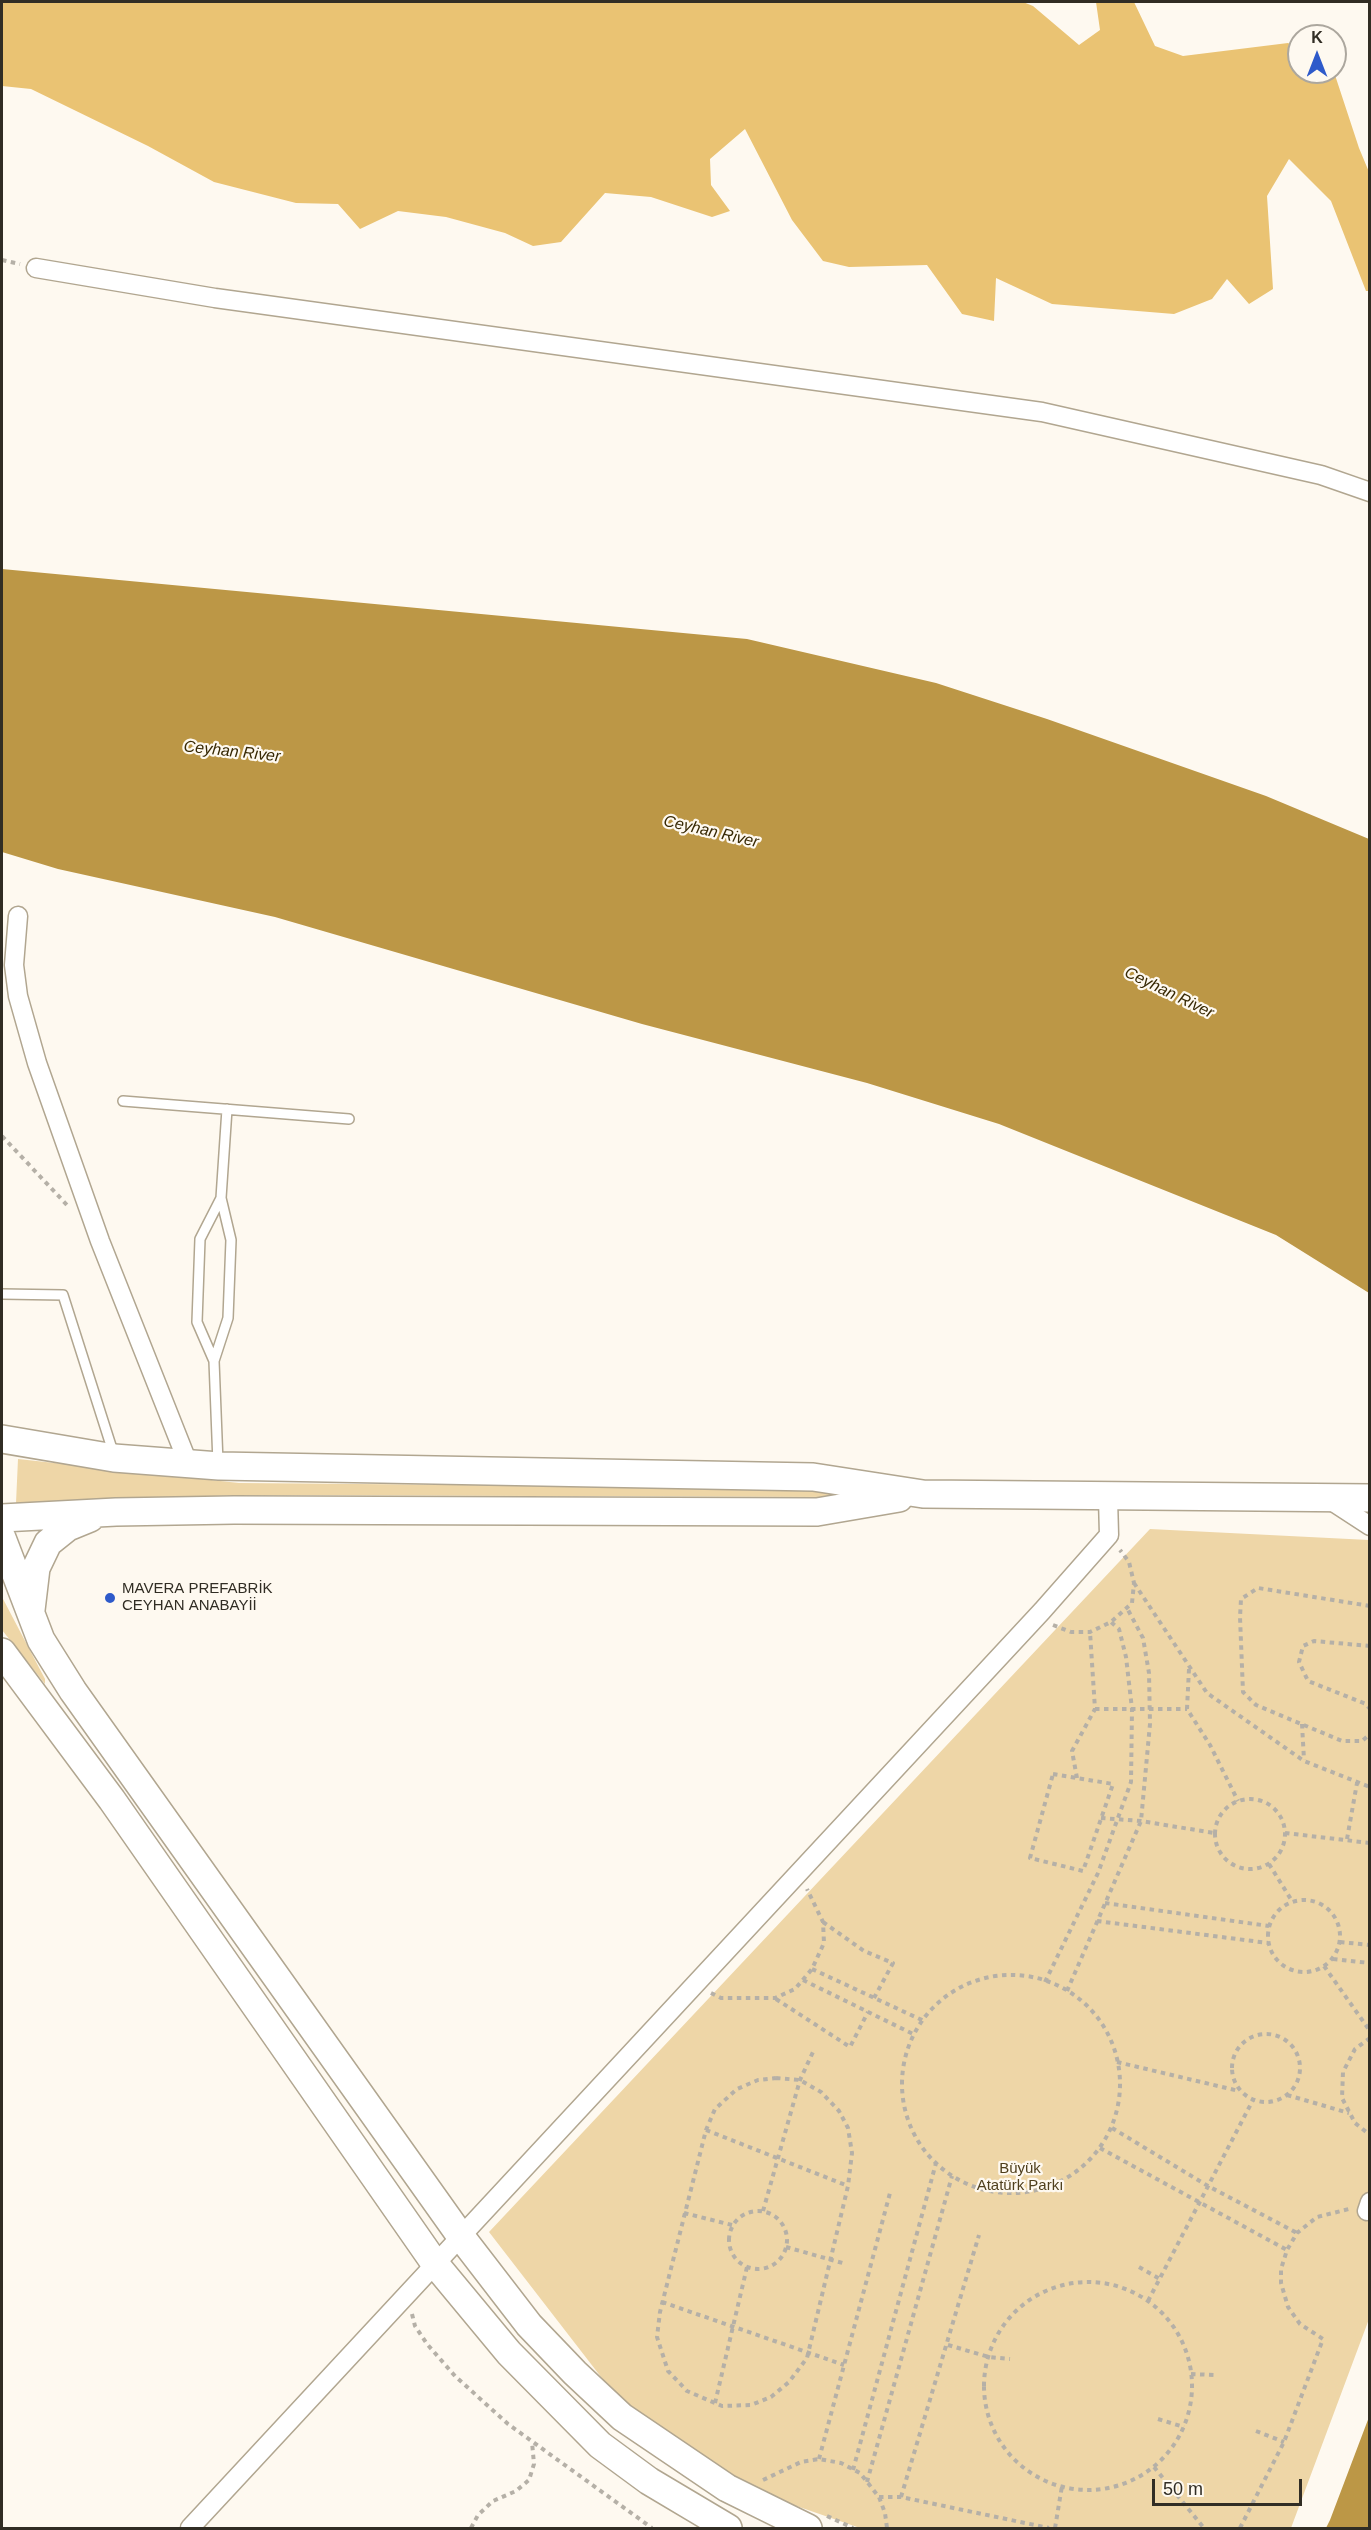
<!DOCTYPE html>
<html>
<head>
<meta charset="utf-8">
<style>
	body { margin:0 }
	#map { position:relative; width:1371px; height:2530px; overflow:hidden; background:#fef9f0; font-family:Helvetica,sans-serif }
	canvas { display:block }
	.frame { position:absolute; inset:0; border:3px solid #312d24; pointer-events:none }
	.north { position:absolute; left:1287px; top:24px; width:60px; height:60px; box-sizing:border-box; background:#fef9f0; border:2px solid #aca79e; border-radius:50%; rotate:0deg; font-size:16px; font-weight:700; line-height:24px; text-align:center; color:#312d24 }
	.north::after { content:''; display:block; margin:auto; width:21px; height:27px; background:#2e5aca; clip-path:polygon(50% 0,100% 100%,50% 72%,0 100%) }
	.scale { position:absolute; left:1152px; top:2479px; width:150px; height:27px; box-sizing:border-box; border:3px solid #312d24; border-top:0; padding-left:8px; font-size:18px; line-height:21px; white-space:nowrap; color:#312d24; -webkit-text-stroke:4px #fef9f0; paint-order:stroke }
</style>
</head>
<body>
<div id="map">
<canvas width="1371" height="2530"></canvas>
<div class="frame"></div>
<div class="north">K</div>
<div class="scale">50 m</div>
</div>
<script>
const context = document.querySelector('canvas').getContext('2d');
context.lineJoin = 'round';
function fillPath(path, color) { context.fillStyle = color; context.fill(path, 'evenodd'); }
const poly = rows => new Path2D(rows.map(r => 'M' + r).join(''));
function trace(path, color, width, dash) { context.strokeStyle = color; context.lineWidth = width; context.lineCap = dash ? 'butt' : 'round'; context.setLineDash(dash || []); context.stroke(path); }
function label(font, color, halo, rows, align = 'center') {
  context.font = font + ' Helvetica,sans-serif'; context.lineWidth = 4.5; context.setLineDash([]); context.textBaseline = 'middle'; context.strokeStyle = halo; context.fillStyle = color; for (const [text, x, y, turn = 0] of rows) {
    context.save(); context.translate(x, y); context.rotate((+turn || 0) * Math.PI / 180); context.textAlign = isNaN(turn) ? turn : align; if (halo) context.strokeText(text, 0, 0); context.fillText(text, 0, 0); context.restore();
  }
}
fillPath(poly([
	[18,1459,239,1483,831,1488,831,1497,242,1495,16,1503],
	[1150,1529,1369,1540,1369,2319,1291,2528,860,2528,756,2492,625,2408,489,2232],
	[2,1597,45,1679,45,1684,2,1630]
]), '#eed6a7');
fillPath(poly([
	[2,2,1023,2,1033,6,1079,45,1100,30,1096,2,1134,2,1155,46,1183,56,1288,43,1299,49,1299,72,1334,72,1359,148,1369,172,1369,291,1366,291,1331,201,1289,159,1267,196,1273,289,1249,304,1227,279,1212,299,1174,314,1052,304,996,278,994,321,962,314,927,265,849,267,823,261,792,220,745,129,710,159,711,185,730,211,712,217,651,197,605,193,561,242,533,246,505,233,446,217,398,211,360,229,338,204,296,203,214,182,148,146,31,89,2,86]
]), '#eac373');
fillPath(poly([
	[2,569,747,639,936,683,1047,719,1266,796,1369,839,1369,1293,1276,1235,999,1124,867,1083,642,1024,275,917,58,869,2,852],
	[1369,2417,1369,2528,1326,2528,1330,2520]
]), '#bc9746');
const lane = poly([
	[123,1101,349,1119],
	[2,1294,63,1295,114,1455],
	[214,1361,197,1322,200,1239,221,1198],
	[218,1463,214,1361,228,1318,231,1240,221,1198,227,1109]
]);
const street = poly([
	[36,268,215,298,1042,412,1321,475,1370,492],
	[18,916,14,965,18,996,37,1063,100,1241,188,1463],
	[1327,1498,1370,1526],
	[1367,2211,1370,2202],
	[190,2528,1042,1611,1109,1535,1108,1498]
]);
const primary = poly([
	[2,1439,114,1458,219,1466,813,1477,923,1494,1370,1498],
	[2,1518,116,1512,234,1510,817,1512,899,1498],
	[2,1538,41,1640,73,1691,462,2238,529,2325,575,2373,622,2417,727,2488,808,2528],
	[31,1610,36,1568,48,1543,68,1527,90,1518],
	[2,1652,112,1800,436,2265,509,2353,600,2445,649,2481,728,2528]
]);
trace(lane, '#b1a690', 12);
trace(street, '#b1a690', 21);
trace(primary, '#b1a690', 30);
trace(poly([
	[2,260,20,264],
	[2,1136,67,1205],
	[1134,1583,1207,1693,1304,1761,1370,1787],
	[1370,1606,1258,1588,1241,1599,1240,1617,1243,1692,1256,1705,1342,1741,1362,1741,1370,1734],
	[1053,1625,1071,1632,1090,1632,1111,1622,1132,1603,1134,1583,1129,1562,1120,1550],
	[1370,1646,1314,1641,1303,1646,1299,1662,1308,1681,1366,1704,1370,1709],
	[1189,1669,1187,1709,1210,1745,1238,1801],
	[1095,1709,1187,1709],
	[1302,1724,1304,1760],
	[1053,1774,1113,1784,1083,1871,1030,1858,1053,1774],
	[1077,1778,1072,1751,1095,1709,1090,1632],
	'1215 1834a35 35 0 1 1 70 0a35 35 0 1 1-70 0Z',
	[1101,1818,1141,1821,1214,1833],
	[1285,1833,1370,1843],
	[1347,1839,1357,1783],
	[1269,1864,1292,1901],
	'1268 1936a36 36 0 1 1 72 0a36 36 0 1 1-72 0Z',
	[1105,1903,1269,1926],
	[1097,1921,1268,1943],
	[823,1922,864,1951,893,1963,874,1998],
	[1340,1942,1370,1945],
	[1333,1959,1370,1963],
	[1324,1966,1370,2031],
	[812,1969,924,2021],
	'902 2084a109 109 0 1 1 218 0a109 109 0 1 1-218 0Z',
	[803,1980,913,2034],
	[1045,1982,1098,1873,1131,1782,1132,1709,1126,1657,1119,1629,1111,1622],
	[1067,1991,1141,1821,1150,1724,1149,1673,1143,1638,1127,1608],
	[711,1993,721,1998,775,1998,795,1989,812,1969,824,1943,823,1922,807,1889],
	[776,1999,850,2047,868,2012],
	'1232 2068a34 34 0 1 1 68 0a34 34 0 1 1-68 0Z',
	[1370,2038,1355,2049,1343,2072,1342,2098,1355,2123,1370,2135],
	[1117,2062,1239,2091],
	[776,2078,800,2080,821,2092,839,2111,848,2128,852,2153,848,2186,807,2358,789,2382,771,2397,751,2405,722,2406,687,2391,668,2371,657,2337,660,2312,706,2130,715,2109,737,2089,758,2080,776,2078],
	[1287,2095,1349,2113],
	[1112,2128,1208,2186,1297,2233],
	[706,2130,848,2186],
	[1100,2148,1287,2250],
	[763,2211,800,2080,813,2052],
	'729 2240a29 29 0 1 1 58 0a29 29 0 1 1-58 0Z',
	[684,2213,732,2225],
	[786,2247,846,2264],
	[1139,2267,1160,2279],
	'984 2386a104 104 0 1 1 208 0a104 104 0 1 1-208 0Z',
	[1148,2301,1253,2100],
	[662,2302,844,2365],
	[412,2314,415,2326,427,2344,455,2376,508,2424,652,2528],
	[948,2345,989,2357,1010,2359],
	[1191,2374,1214,2375],
	[715,2403,747,2267],
	[1158,2419,1184,2427],
	[1256,2431,1284,2442],
	[819,2459,890,2193],
	[1154,2467,1204,2528],
	[853,2470,936,2163],
	[763,2480,801,2462,819,2459,841,2463,860,2473,879,2497,885,2513,887,2528],
	[867,2482,952,2176],
	[879,2497,901,2497,1049,2528],
	[901,2497,979,2235],
	[827,2516,853,2528],
	[471,2528,478,2515,493,2501,516,2491,529,2480,534,2464,532,2442],
	[1055,2528,1062,2486],
	[1240,2528,1284,2442,1323,2339,1300,2324,1288,2307,1281,2283,1281,2269,1287,2250,1297,2233,1317,2217,1349,2209]
]), '#b5b0a7', 4, [4.5, 4.5]);
trace(lane, '#fff', 9);
trace(street, '#fff', 18);
trace(primary, '#fff', 27);
for (const [x, y, r, color] of [
	[110,1598,6,"#2e5aca"]
]) { const dot = new Path2D(); dot.arc(x, y, r, 0, 2 * Math.PI); context.fillStyle = color; context.fill(dot); trace(dot, '#fef9f0', 2); }
label('15px', '#312d24', '#fef9f0', [
	["MAVERA PREFABRİK",122,1589],
	["CEYHAN ANABAYİİ",122,1606]
], 'left');
label('15px', '#4f3f1c', '#fef9f0', [
	["Büyük",1020,2169],
	["Atatürk Parkı",1020,2186]
]);
label('italic 16px', '#382904', '#fef9f0', [
	["Ceyhan River",232,752,6],
	["Ceyhan River",711,832,13],
	["Ceyhan River",1169,993,26]
]);
</script>
</body>
</html>
